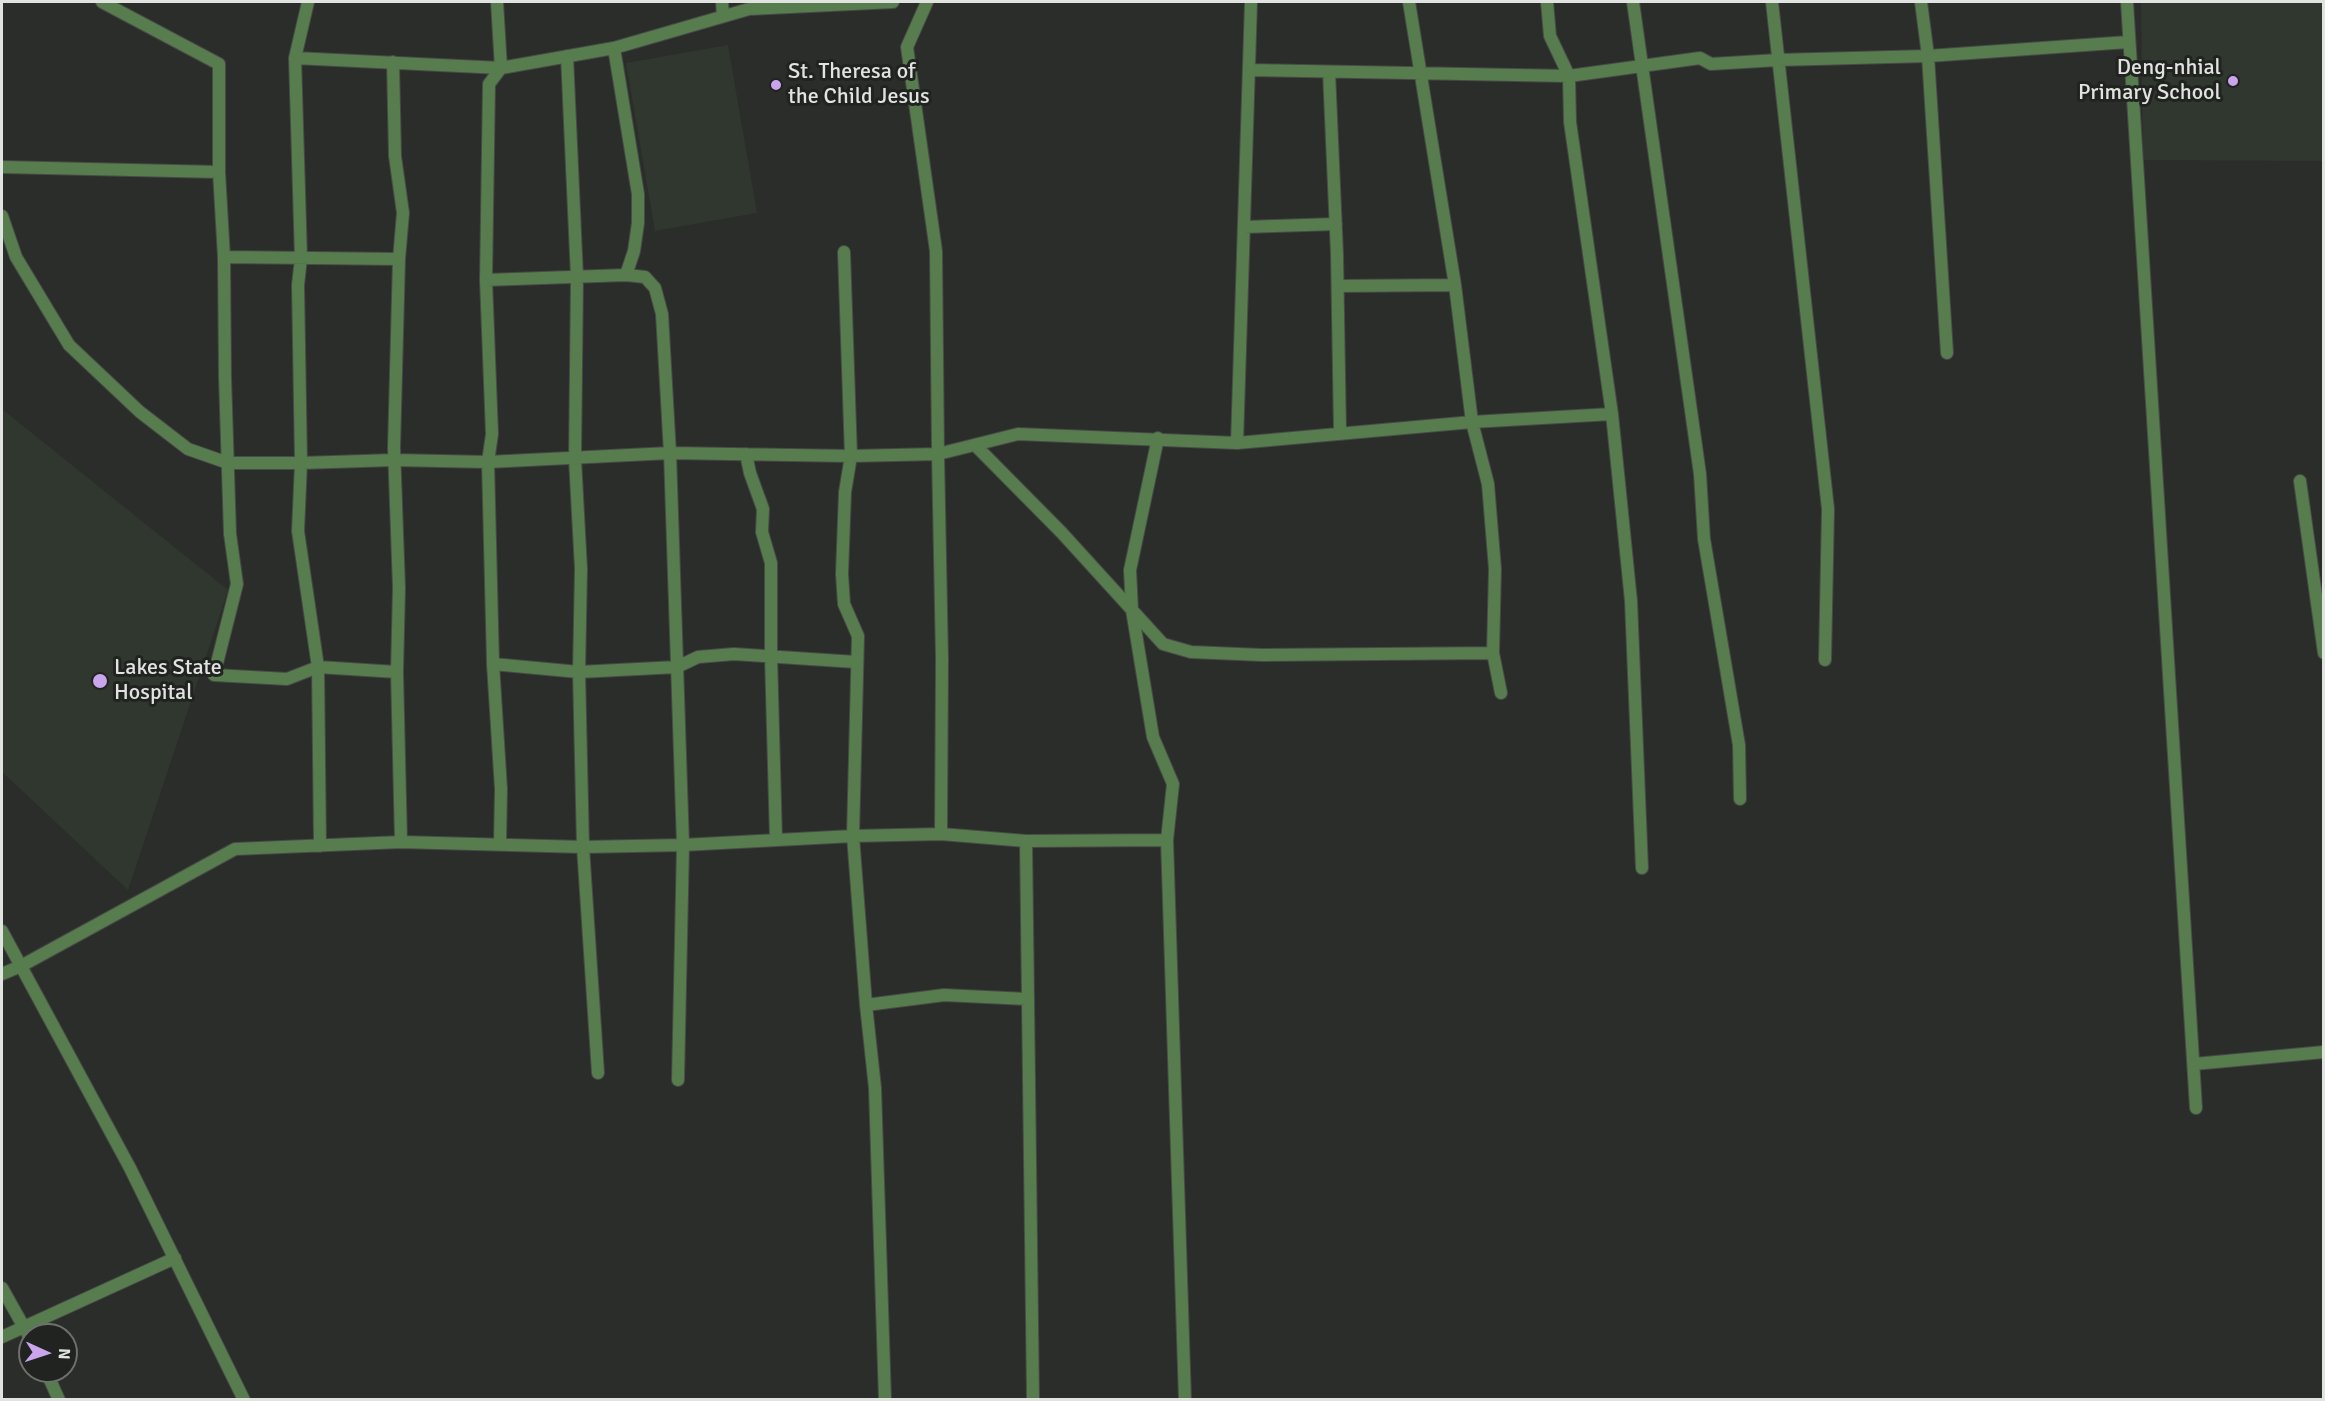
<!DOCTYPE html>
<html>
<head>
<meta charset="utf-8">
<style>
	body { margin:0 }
	#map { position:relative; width:2325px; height:1401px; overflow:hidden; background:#2a2d29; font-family:Signika,sans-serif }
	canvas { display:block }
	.frame { position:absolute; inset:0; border:3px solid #e1e3e0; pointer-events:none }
	.north { position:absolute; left:18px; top:1323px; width:60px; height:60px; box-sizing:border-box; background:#202320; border:2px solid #6d706d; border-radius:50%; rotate:93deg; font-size:16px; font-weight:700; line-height:24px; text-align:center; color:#e1e3e0 }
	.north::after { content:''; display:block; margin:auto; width:21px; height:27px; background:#c9a5ee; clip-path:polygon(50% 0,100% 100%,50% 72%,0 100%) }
</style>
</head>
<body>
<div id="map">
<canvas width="2325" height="1401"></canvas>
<div class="frame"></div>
<div class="north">N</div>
</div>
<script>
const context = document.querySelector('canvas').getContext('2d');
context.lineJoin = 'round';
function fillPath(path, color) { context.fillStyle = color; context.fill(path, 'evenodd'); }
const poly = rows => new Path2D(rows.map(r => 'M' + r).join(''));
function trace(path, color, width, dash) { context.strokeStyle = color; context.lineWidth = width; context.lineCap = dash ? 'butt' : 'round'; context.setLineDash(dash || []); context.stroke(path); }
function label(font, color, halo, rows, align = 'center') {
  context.font = font + ' Signika,sans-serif'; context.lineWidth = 6; context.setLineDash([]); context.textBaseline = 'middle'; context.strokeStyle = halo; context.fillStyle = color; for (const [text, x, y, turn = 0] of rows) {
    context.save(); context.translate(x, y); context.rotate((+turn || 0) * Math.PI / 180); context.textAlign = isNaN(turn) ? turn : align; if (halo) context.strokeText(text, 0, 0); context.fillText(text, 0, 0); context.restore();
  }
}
fillPath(poly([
	[2141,2,2323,2,2323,161,2143,160],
	[728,45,757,213,655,231,626,63],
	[2,409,228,590,128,890,2,772]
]), '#30372e');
const minor = poly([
	[102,2,219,64,219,172,224,257,225,377,230,534,237,584,214,675,287,679,318,667,320,846],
	[308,2,295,58,301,258,298,285,301,463,298,531,318,667,397,672,401,842],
	[497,2,501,68,489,84,486,280,626,275,645,277,655,288,662,314,670,453,683,845,678,1080],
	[722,2,723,16],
	[1409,2,1455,285,1472,422,1488,484,1495,569,1493,653,1501,693],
	[1547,2,1550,36,1569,76,1570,122,1612,414,1631,601,1642,868],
	[1633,2,1700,474,1704,539,1739,745,1740,799],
	[1772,2,1828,509,1825,660],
	[1921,2,1928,56,1947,353],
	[2127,2,2196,1108],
	[614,48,638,194,638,223,634,251,626,275],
	[567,56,577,277,575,459,581,569,579,672,583,847,598,1073],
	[295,58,501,68,614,48,749,9,893,2],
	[393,62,395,156,403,213,399,259,394,448,399,588,397,672],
	[1250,70,1569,76,1700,58,1711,64,1778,60,1928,56,2128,42],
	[1329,72,1337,254,1340,433],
	[2,167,219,172],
	[2,216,16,257,69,345,140,412,188,449,228,463,301,463,394,460,488,462,670,453,851,456,938,454,936,251,907,47,927,2],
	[1244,227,1336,224],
	[844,252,851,456,845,492,842,574,844,604,858,636,853,836,866,1005,875,1088,885,1400],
	[224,257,399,259],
	[486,280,492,434,488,462,493,664,501,789,500,844],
	[1338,286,1455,285],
	[1158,438,1130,570,1132,610,1153,737,1173,784,1167,840,1185,1400],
	[1237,443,1251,2],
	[975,445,1062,533,1163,644,1191,652,1262,655,1493,653],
	[746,454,750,473,763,509,762,532,771,563,771,656,776,839],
	[2300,481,2324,653],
	[493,664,579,672,677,667,698,657,734,654,856,662],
	[941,834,1026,841,1167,840],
	[1026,841,1033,1400],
	[2,931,130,1168,244,1400],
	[2,974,21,966,235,849,401,842,583,847,683,845,853,836,941,834,942,659,938,454,1018,434,1237,443,1472,422,1612,414],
	[866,1005,944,995,1027,999],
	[2194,1064,2324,1052],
	[2,1288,30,1338],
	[2,1337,175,1258],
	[46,1371,59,1400]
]);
trace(minor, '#474a46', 14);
trace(minor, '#577c4e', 12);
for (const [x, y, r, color] of [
	[2233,81,6,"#c9a5ee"],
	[776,85,6,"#c9a5ee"],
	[100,681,8,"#c9a5ee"]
]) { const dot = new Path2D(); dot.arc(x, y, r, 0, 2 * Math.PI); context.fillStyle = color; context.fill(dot); trace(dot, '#202320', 2); }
label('22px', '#e1e3e0', '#202320', [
	["Deng-nhial",2221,68,"right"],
	["Primary School",2221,93,"right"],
	["St. Theresa of",788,72],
	["the Child Jesus",788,97],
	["Lakes State",114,668],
	["Hospital",114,693]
], 'left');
</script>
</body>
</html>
